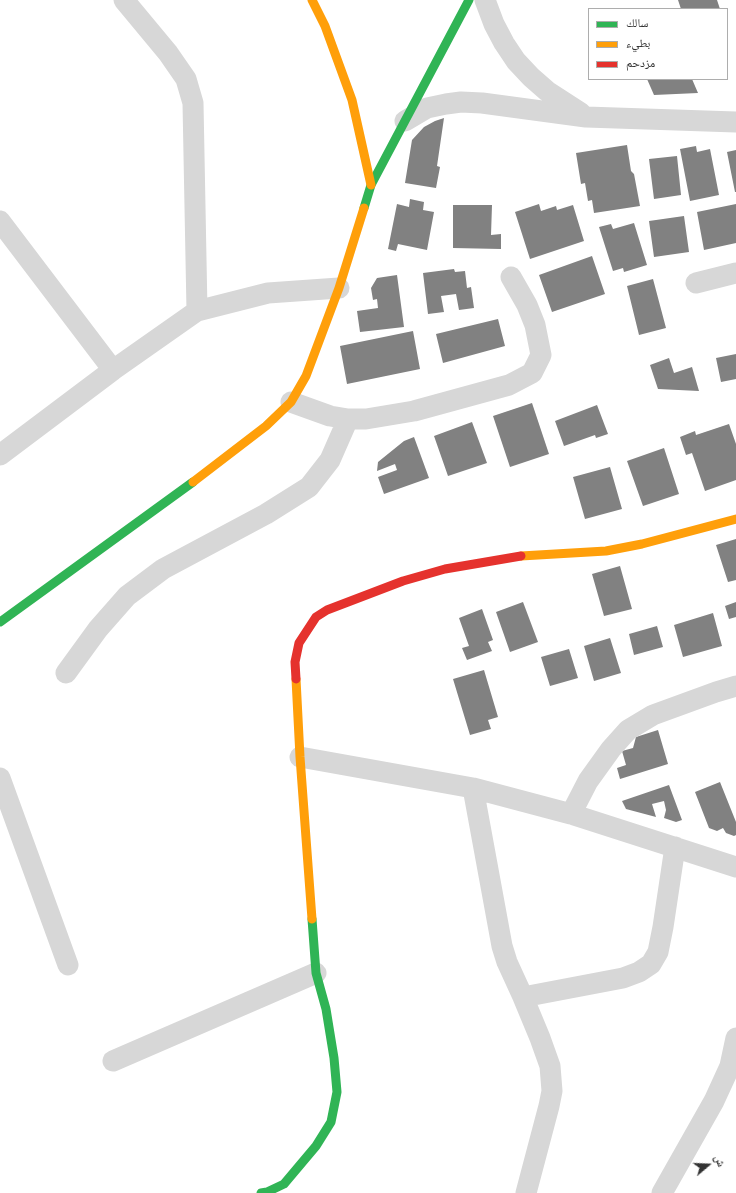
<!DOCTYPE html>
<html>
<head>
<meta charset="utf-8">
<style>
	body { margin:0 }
	#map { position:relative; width:736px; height:1193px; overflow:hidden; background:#fff; font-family:"Work Sans","Noto Naskh Arabic",sans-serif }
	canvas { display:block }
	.legend { position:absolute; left:588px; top:8px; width:140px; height:72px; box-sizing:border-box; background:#fff; border:1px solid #adadad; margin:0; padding:5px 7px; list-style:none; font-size:12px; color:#333 }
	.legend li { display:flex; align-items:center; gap:8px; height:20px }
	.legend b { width:20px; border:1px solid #adadad }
	.north { position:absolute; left:688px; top:1145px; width:40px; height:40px; -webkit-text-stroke:3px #fff; paint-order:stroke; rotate:71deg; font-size:11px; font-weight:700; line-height:16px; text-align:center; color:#333 }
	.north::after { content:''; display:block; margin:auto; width:14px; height:18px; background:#333; clip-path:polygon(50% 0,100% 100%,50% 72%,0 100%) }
</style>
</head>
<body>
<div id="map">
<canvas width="736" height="1193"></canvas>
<ul class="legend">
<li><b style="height:5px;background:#30b455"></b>سالك</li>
<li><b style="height:5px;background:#ff9f0a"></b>بطيء</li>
<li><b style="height:5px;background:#e5322d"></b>مزدحم</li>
</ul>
<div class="north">ش</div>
</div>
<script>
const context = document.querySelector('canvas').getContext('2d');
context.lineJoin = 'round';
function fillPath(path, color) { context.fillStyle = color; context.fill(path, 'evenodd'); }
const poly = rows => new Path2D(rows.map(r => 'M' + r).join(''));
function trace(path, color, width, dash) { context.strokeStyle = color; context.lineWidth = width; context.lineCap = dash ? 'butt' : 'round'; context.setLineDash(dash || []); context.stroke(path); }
fillPath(poly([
	[678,0,717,0,720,9,681,9],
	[647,79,692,79,698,93,654,95],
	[444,118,437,166,440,167,436,188,405,183,412,140,424,127,435,121],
	[627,145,631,171,634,174,640,206,594,213,592,200,588,201,585,183,581,184,576,153],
	[696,146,697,152,710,149,719,195,690,201,680,149],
	[736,150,736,192,735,192,727,152],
	[677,156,681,195,654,199,649,159],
	[410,199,424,202,423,210,434,212,427,250,398,244,396,251,388,249,397,204,409,207],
	[539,204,541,211,556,206,557,210,573,205,584,241,530,259,515,212],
	[736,204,736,243,704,250,697,212],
	[453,205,492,205,491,235,501,234,501,249,453,248],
	[684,216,689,252,654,257,649,221],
	[634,223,647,265,624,272,623,268,613,271,599,227,611,224,613,229],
	[592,256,605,294,552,312,539,275],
	[454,269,455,272,465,271,467,288,471,287,474,308,459,310,456,294,441,296,444,312,428,314,423,273],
	[397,275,404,327,360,332,357,311,378,308,377,299,373,300,371,288,377,278],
	[653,279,666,328,639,335,627,286],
	[498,319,505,346,443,363,436,334],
	[413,331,420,369,347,384,340,346],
	[736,354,736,379,721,382,716,358],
	[669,358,674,373,692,367,699,391,658,389,650,365],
	[532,403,549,454,510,467,493,416],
	[597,405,608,434,596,438,595,435,564,446,555,421],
	[472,422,487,463,448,476,434,436],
	[729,424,736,444,736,480,705,491,692,453,686,455,680,437,695,431,696,435],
	[414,437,429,478,384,494,378,477,397,470,395,464,377,471,378,462,404,441],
	[664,448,679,494,643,506,627,461],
	[610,467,622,509,585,519,573,477],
	[736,539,736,580,728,582,716,545],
	[620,566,632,609,604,616,592,574],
	[523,602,538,642,510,652,496,612],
	[736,602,736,617,729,619,725,606],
	[482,609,493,640,488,642,492,651,467,660,462,648,469,646,459,618],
	[713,613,722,646,683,657,674,625],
	[657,626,663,647,634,655,629,634],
	[610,638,621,673,594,681,584,646],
	[569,649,578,678,550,686,541,657],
	[484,670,498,717,488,720,491,729,470,735,453,679],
	[658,730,668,764,620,779,617,768,626,765,622,751,633,748,636,737],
	[720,782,736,822,736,835,734,836,726,833,723,828,717,831,709,828,695,792],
	[669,785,682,820,676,822,664,818,666,810,664,801,652,804,656,817,626,809,622,801]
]), '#818181');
trace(poly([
	[124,0,168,53,186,79,193,103,197,311],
	[485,0,494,24,504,43,516,61,531,77,547,91,581,113],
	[405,121,427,108,446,104,461,102,482,103,586,117,736,122],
	[0,221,113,370],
	[696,283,736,273],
	[291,402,330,416,348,419,366,419,414,411,509,385,532,373,541,355,535,325,527,305,511,277],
	[0,455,113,370,197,311,268,293,339,288],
	[66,673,98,629,127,596,163,569,266,514,309,487,330,460,348,419],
	[300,757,473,788,571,814,736,867],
	[0,778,68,965],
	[473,788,502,946,507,962,523,997,623,978,639,972,651,964,658,952,663,927,675,847],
	[571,814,588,781,611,749,628,730,653,715,716,692,736,686],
	[523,997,540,1038,550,1066,552,1091,549,1106,526,1193],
	[113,1061,316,973],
	[662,1193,714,1101,730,1066,736,1038]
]), '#d7d7d7', 21);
trace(poly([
	[364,208,371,185,469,0],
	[0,622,193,482],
	[261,1193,267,1192,284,1184,316,1146,331,1122,337,1092,334,1058,326,1009,316,973,312,919]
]), '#30b455', 9);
trace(poly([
	[312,0,325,26,352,100,371,185],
	[193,482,266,426,291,402,306,376,339,288,364,208],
	[521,556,606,551,642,544,736,519],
	[296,679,300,757,312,919]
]), '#ff9f0a', 9);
trace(poly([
	[296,679,295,662,299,643,316,617,327,610,403,581,445,569,521,556]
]), '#e5322d', 9);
</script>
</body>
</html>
